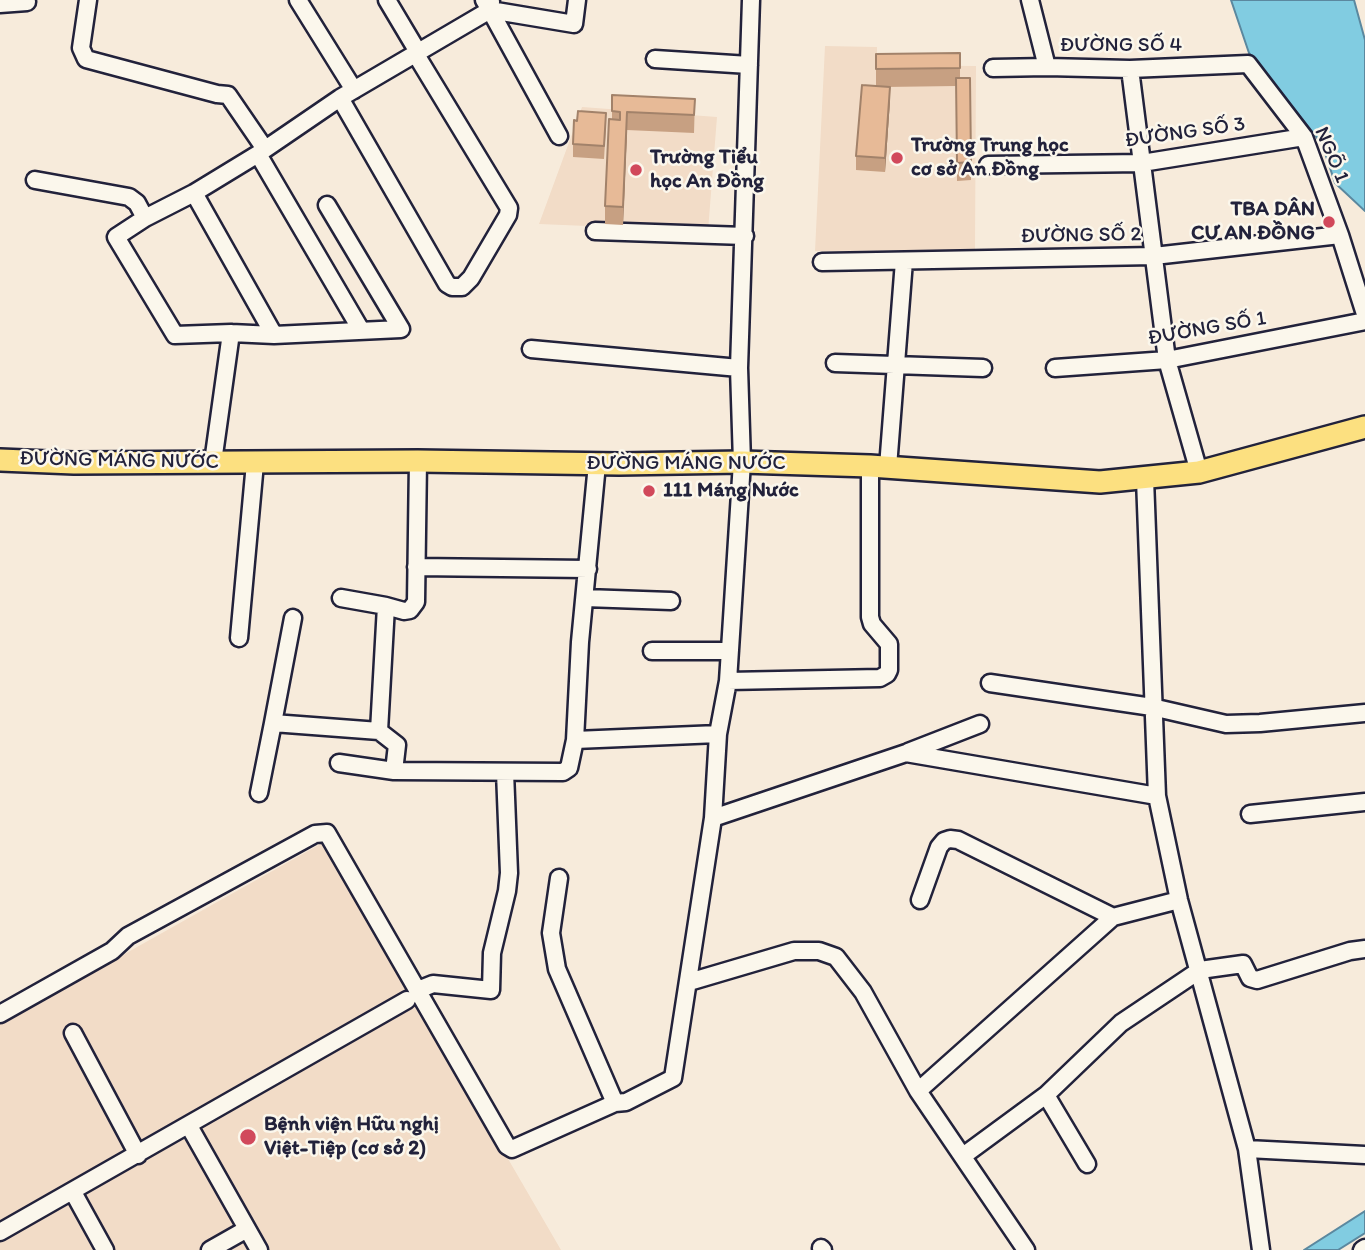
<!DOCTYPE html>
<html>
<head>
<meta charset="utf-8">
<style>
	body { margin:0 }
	canvas { display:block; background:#f7ebdb }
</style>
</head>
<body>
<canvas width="1365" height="1250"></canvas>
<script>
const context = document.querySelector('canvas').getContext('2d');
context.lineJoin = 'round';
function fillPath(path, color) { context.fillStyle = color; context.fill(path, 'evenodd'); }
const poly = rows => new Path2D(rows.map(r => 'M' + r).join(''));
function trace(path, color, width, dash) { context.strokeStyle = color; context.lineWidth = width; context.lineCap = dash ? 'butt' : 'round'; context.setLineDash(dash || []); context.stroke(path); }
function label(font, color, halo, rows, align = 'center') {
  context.font = font + ' Itim,sans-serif'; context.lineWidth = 5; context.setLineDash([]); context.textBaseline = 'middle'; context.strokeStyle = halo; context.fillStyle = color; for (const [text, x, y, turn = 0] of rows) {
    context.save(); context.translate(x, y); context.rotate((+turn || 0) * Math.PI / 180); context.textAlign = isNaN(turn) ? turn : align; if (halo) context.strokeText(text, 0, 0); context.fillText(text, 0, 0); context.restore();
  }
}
fillPath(poly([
	[825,46,877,47,877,65,976,66,975,250,815,251],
	[582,107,717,117,708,231,539,224],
	[324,842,561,1250,0,1250,0,1024]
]), '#f2dcc7');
const water = poly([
	[1231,0,1354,0,1365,40,1365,211,1335,183,1322,144,1249,53,1231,0],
	[1365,1211,1365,1233,1338,1250,1304,1250,1365,1211]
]);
fillPath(water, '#81cce1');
trace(water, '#5b889f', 2);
const minor = poly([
	[88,0,81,48,86,59,217,94,228,95,265,149],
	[298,0,354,90],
	[387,0,418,52],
	[1030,0,1047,67],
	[491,2,490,10,559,136],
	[0,4,27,2],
	[490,10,574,24,577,0],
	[655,59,749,65],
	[993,68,1047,67,1130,69,1248,64,1304,137,1340,235,1365,314],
	[1130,69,1167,360,1199,472],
	[340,98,447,284,452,287,462,287,471,278,508,215,509,208,415,53],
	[258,154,361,330],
	[988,165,1142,163,1304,137],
	[35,180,129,197,137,203,145,218],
	[194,193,274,335],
	[327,205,401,329,274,335,231,333,175,335,116,237,145,218,194,193,258,154,340,98,490,10,484,0],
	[595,231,745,236],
	[822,262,1154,256,1340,235],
	[531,349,739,368],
	[835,363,983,368],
	[1055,368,1167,360,1365,321],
	[213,462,231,333],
	[597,464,580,642,575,740,718,734],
	[888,467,904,261],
	[1145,479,1157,796,1179,900,1247,1149,1261,1250],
	[416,567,588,569],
	[341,598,386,606],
	[585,598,671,601],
	[239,638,255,463],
	[652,651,730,651],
	[728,681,880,678,887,674,889,670,889,644,872,624,870,617,870,466],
	[990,683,1152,707,1226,724,1260,723,1365,713],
	[273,723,293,618],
	[379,731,386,606,404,611,410,610,416,602,418,461],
	[908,752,980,724],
	[339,763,394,771,563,772,569,768,575,740],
	[259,793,273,723,379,731,397,745,394,771],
	[1250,814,1365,802],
	[713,818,906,753,1157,796],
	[559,878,551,933,557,969,615,1103],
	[920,900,939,847,944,841,950,839,958,840,1113,917],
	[689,982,794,951,819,951,836,957,863,992,918,1091,1026,1250],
	[418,990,433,984,491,990,492,953,507,891,509,873,505,772],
	[0,1014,112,951,128,936,315,834,327,833,507,1146,512,1149,615,1103,626,1102,673,1078,713,818,718,734,728,681,742,462,739,368,751,0],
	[73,1033,138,1155],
	[918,1091,1113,917,1179,900],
	[1046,1095,1087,1164],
	[189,1126,259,1250],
	[1247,1149,1365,1155],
	[963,1156,1046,1095,1121,1023,1200,970,1243,964,1250,978,1257,980,1350,951,1365,949],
	[73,1192,105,1250],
	[0,1232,407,1000],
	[821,1248,823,1250],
	[210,1250,247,1229],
	[1362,1250,1365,1248]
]);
const major = poly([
	[0,460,74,463,418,461,619,464,742,462,870,466,1100,482,1199,472,1365,427]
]);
trace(minor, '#22223b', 21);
trace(major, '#22223b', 26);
trace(minor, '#fbf7ec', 16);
trace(major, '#fce080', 21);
fillPath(poly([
	[960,53,960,78,970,78,971,180,957,181,956,86,885,87,890,100,885,172,856,170,856,156,876,86,876,54],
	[612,95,695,99,694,133,627,130,623,225,605,224,605,206,612,119],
	[606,126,604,159,573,157,573,144]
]), '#c7a082');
fillPath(poly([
	[890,87,890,100,885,172,885,158],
	[627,112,627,130,623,225,623,207]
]), '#a2826a');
const building = poly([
	[960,53,960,68,876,69,876,54,960,53],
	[956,78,970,78,971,162,957,163,956,78],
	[862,85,890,87,885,158,856,156,862,85],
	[612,95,695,99,694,115,627,112,623,207,605,206,609,119,620,120,620,112,612,111,612,95],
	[578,111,606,113,604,146,573,144,574,120,577,121,578,111]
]);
fillPath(building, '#e7ba97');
trace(building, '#a2826a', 2);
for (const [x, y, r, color] of [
	[897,158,7,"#d1495b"],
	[636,170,7,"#d1495b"],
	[1329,222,7,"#d1495b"],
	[649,491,7,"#d1495b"],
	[248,1137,9,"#d1495b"]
]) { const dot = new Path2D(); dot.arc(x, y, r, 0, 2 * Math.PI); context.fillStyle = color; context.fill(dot); trace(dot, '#fbf7ec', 2.5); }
label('21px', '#22223b', '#fbf7ec', [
	["ĐƯỜNG SỐ 4",1121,46],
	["ĐƯỜNG SỐ 3",1185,133,-8],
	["NGÕ 1",1331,155,67],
	["ĐƯỜNG SỐ 2",1081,236,-1],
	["ĐƯỜNG SỐ 1",1207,329,-10],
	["ĐƯỜNG MÁNG NƯỚC",119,461,1],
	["ĐƯỜNG MÁNG NƯỚC",686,464]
]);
label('bold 21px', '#22223b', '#fbf7ec', [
	["Trường Trung học",911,146],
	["cơ sở An Đồng",911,170],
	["Trường Tiểu",650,158],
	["học An Đồng",650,182],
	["TBA DÂN",1315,210,"right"],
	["CƯ AN ĐỒNG",1315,234,"right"],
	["111 Máng Nước",663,491],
	["Bệnh viện Hữu nghị",264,1125],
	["Việt-Tiệp (cơ sở 2)",264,1149]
], 'left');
</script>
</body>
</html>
